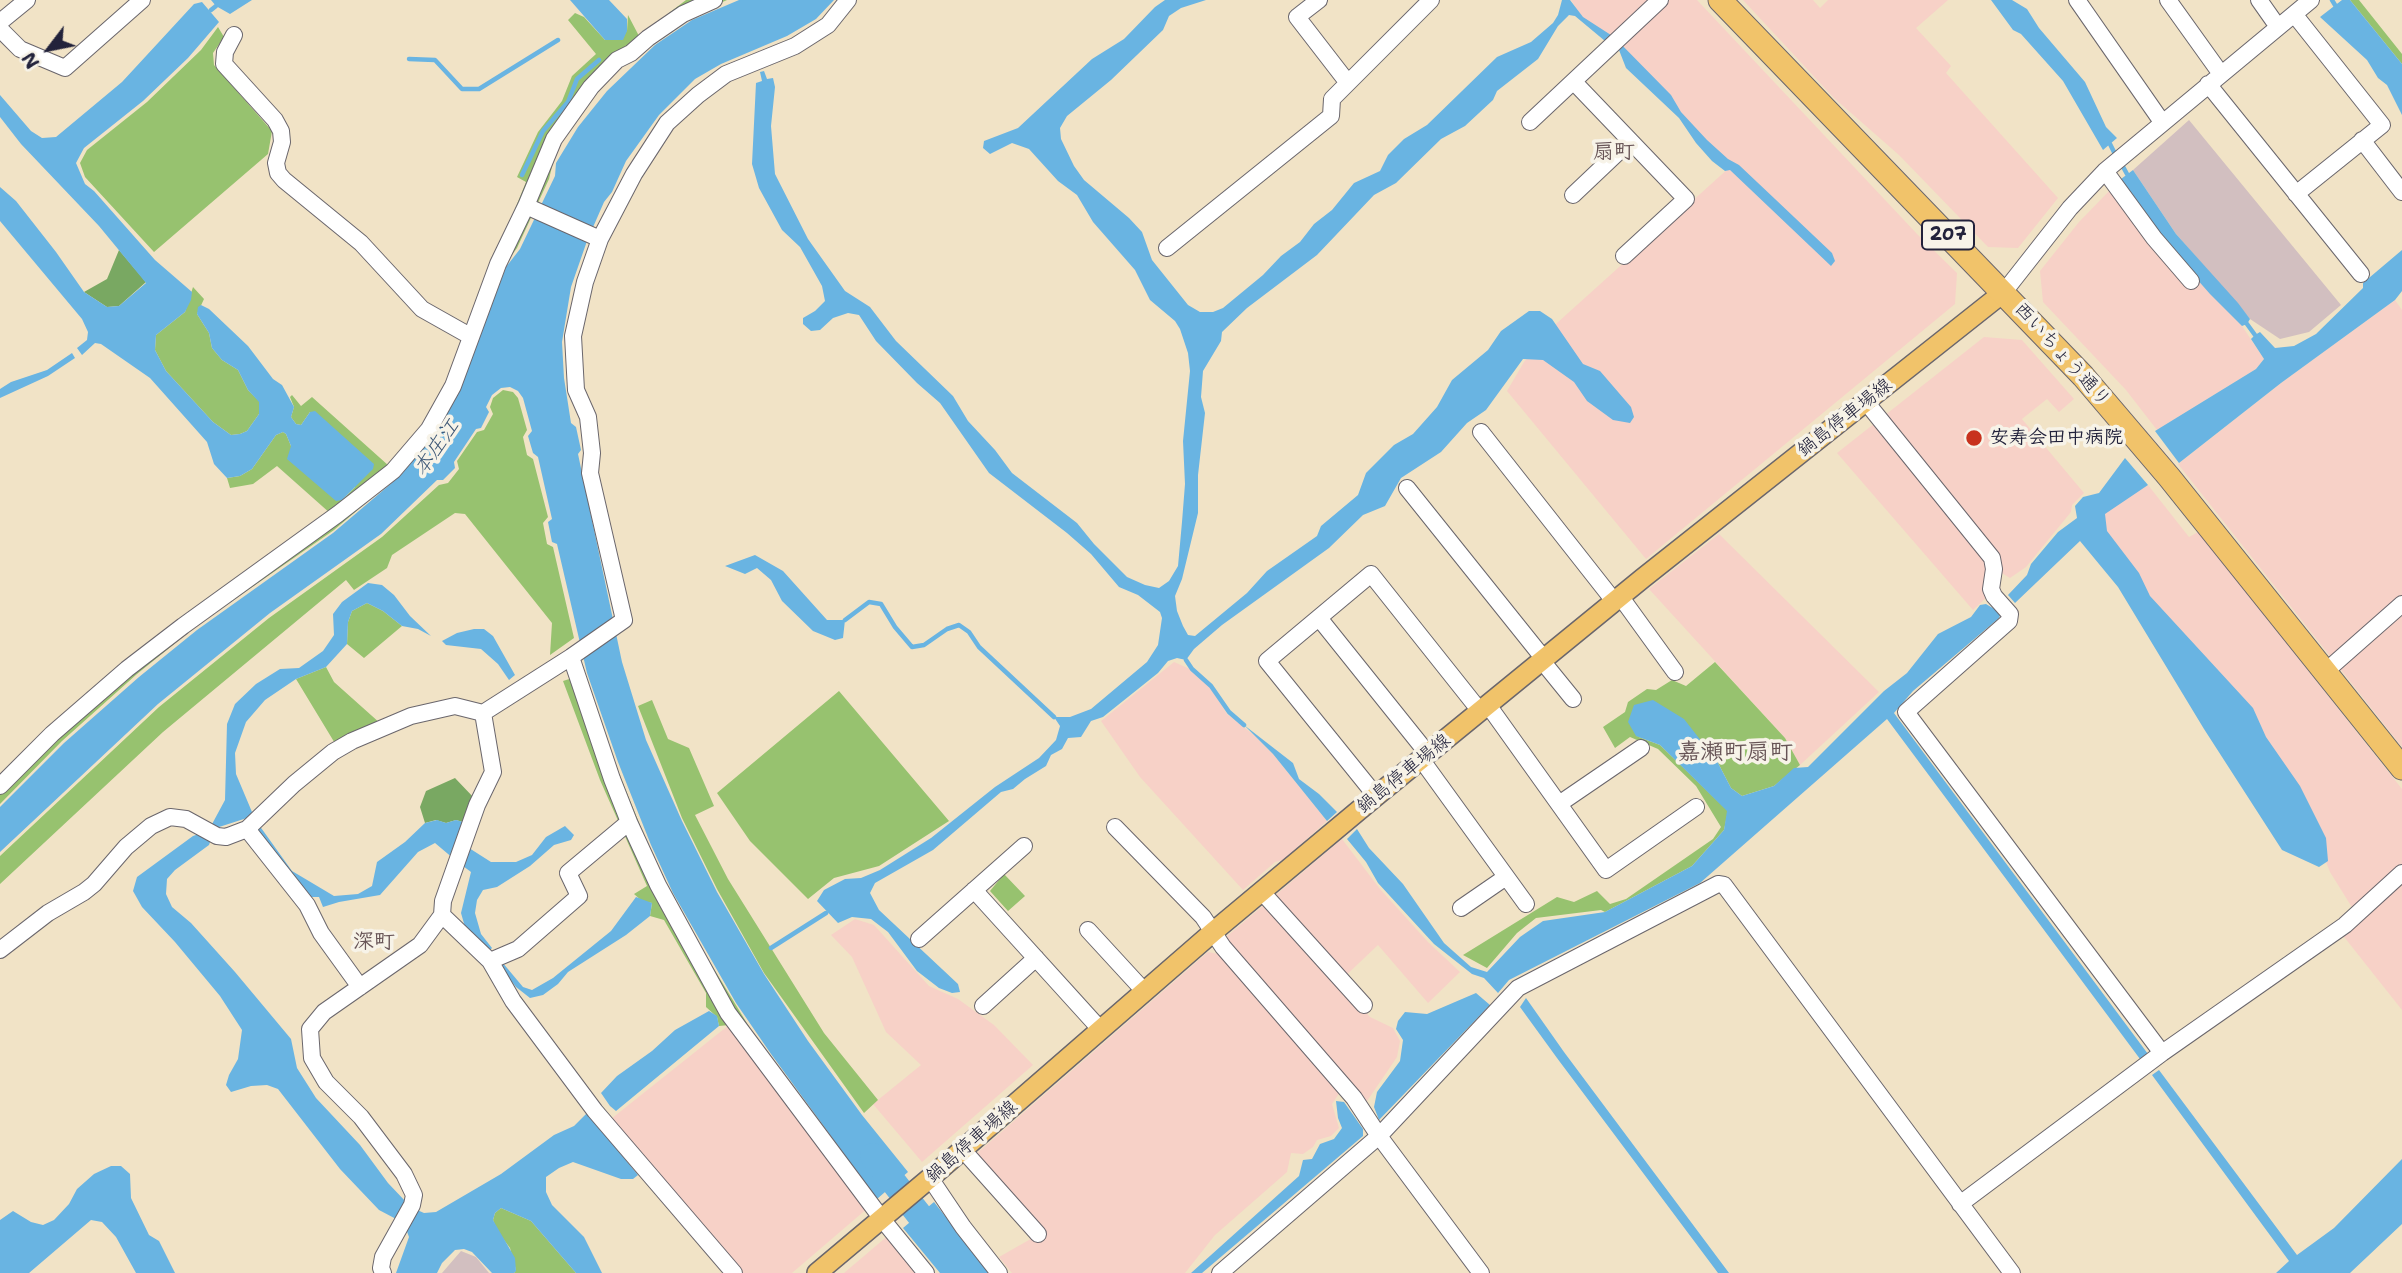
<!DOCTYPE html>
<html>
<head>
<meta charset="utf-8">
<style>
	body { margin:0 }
	#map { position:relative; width:2402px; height:1273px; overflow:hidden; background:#f1e3c6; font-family:"Shantell Sans",sans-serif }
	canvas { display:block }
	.north { position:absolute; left:14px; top:14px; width:70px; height:70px; -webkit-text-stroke:5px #f7f3e8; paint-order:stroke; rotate:238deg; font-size:19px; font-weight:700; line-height:28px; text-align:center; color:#22223b }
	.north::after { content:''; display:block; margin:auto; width:24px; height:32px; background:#22223b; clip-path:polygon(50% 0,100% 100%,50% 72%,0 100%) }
</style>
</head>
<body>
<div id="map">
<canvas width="2402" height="1273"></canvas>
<div class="north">N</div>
</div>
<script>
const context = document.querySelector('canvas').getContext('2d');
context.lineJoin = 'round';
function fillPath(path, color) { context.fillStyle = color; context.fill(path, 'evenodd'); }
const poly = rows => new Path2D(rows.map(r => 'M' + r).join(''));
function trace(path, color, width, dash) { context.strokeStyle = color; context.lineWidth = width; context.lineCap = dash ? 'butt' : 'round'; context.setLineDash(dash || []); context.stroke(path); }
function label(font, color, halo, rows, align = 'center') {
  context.font = font + ' "Shantell Sans","Klee One",sans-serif'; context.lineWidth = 7; context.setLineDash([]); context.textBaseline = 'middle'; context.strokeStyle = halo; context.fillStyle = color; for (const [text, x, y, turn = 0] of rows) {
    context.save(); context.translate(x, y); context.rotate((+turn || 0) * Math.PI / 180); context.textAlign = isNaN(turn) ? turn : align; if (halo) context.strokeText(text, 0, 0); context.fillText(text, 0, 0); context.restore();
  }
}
fillPath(poly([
	[1571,0,1697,0,1918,235,1957,273,1955,304,1646,559,1507,391,1524,362,1557,323,1730,167,1609,36,1583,19],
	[1743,0,1813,0,1820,8,1828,0,1948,0,1916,28,1951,66,1946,73,2058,198,2018,248,1988,247,1899,155,1834,98],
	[2112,188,2242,326,2264,359,2256,369,2157,430,2126,390,2043,302,2040,271,2079,222],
	[2395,300,2402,310,2402,747,2178,464,2281,383],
	[1984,337,2022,340,2074,399,2059,412,2047,399,2022,419,2084,493,2072,505,2071,512,2026,567,2010,578,1992,567,1988,596,1973,610,1837,453],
	[2148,485,2189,537,2198,532,2402,789,2402,1010,2341,933,2353,909,2330,872,2310,822,2143,597,2095,516],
	[1719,534,1879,692,1800,765,1785,738,1649,589],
	[1174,662,1190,669,1210,687,1227,714,1254,735,1273,754,1327,821,1283,860,1275,862,1243,890,1140,777,1101,721],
	[1342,839,1380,889,1428,942,1460,972,1428,1003,1378,945,1339,982,1370,1017,1393,1028,1400,1041,1397,1057,1365,1104,1229,947,1226,937],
	[855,919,874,925,929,986,958,999,994,1025,1033,1065,922,1162,873,1104,921,1065,886,1032,852,957,831,935],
	[1208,952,1218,954,1340,1092,1332,1104,1339,1128,1331,1136,1317,1140,1313,1147,1303,1154,1291,1153,1287,1172,1215,1235,1185,1273,1012,1273,999,1257,1043,1232,975,1155],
	[729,1025,869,1207,792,1273,739,1273,611,1119],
	[897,1228,933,1273,844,1273]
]), '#f7d1c7');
fillPath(poly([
	[2189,120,2341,305,2309,332,2280,339,2250,319,2176,234,2133,170],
	[461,1251,476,1257,489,1273,442,1273]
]), '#d2bfc0');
fillPath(poly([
	[686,0,727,0,688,18,652,41,605,79,558,142,549,179,517,248,504,266,459,387,400,474,334,530,199,624,137,674,62,741,0,804,0,776,331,514,277,466,253,484,230,488,227,478,240,476,252,469,276,435,283,432,286,434,291,446,342,500,355,487,310,412,301,425,296,424,291,417,294,407,290,397,292,395,301,406,312,397,389,466,425,425,448,381,461,342,526,182,517,177,538,132,562,101,572,76,596,54,568,20,575,13,584,17,605,40,627,31,628,15,639,36],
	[2350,0,2359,0,2402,54,2402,64],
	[218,27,224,37,213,53,214,65,272,131,268,154,154,252,85,177,80,163,87,150,147,102,201,50],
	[193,287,204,299,197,314,209,333,212,348,222,360,238,370,248,390,259,401,259,414,247,431,240,434,231,435,213,422,166,371,155,350,156,335,185,312],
	[503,390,513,392,518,398,527,430,523,437,527,455,533,459,548,517,543,523,547,544,553,547,574,638,550,655,552,623,465,514,455,513,392,555,387,568,354,590,346,580,163,732,0,884,0,856,159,707,269,618,382,537,439,485,448,483,459,469,457,461,477,432,484,430,493,414,490,407,493,398],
	[367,603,383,611,402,626,364,658,347,644,348,622,352,611],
	[1715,662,1785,738,1800,765,1774,786,1742,796,1731,788,1717,761,1636,736,1660,745,1728,811,1724,830,1692,866,1605,912,1601,910,1536,918,1517,933,1487,968,1463,955,1557,897,1574,902,1597,891,1610,904,1626,899,1713,839,1721,827,1696,786,1658,749,1630,737,1615,748,1603,727,1625,712,1628,702,1647,689,1656,690,1672,680,1686,686],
	[326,667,334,682,381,724,336,745,296,679],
	[585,674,614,761,648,845,677,908,765,1053,729,1025,719,1026,717,1017,706,1007,706,993,664,920,650,916,652,903,642,901,634,894,647,886,600,780,563,681],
	[839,691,949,821,879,866,834,878,808,899,750,841,717,793],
	[652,700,668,739,689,748,714,806,695,815,728,879,824,1033,878,1100,864,1113,764,973,717,889,682,818,638,706],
	[1004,874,1025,896,1008,911,990,891],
	[501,1208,531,1221,576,1273,514,1273,516,1270,510,1248,498,1232,493,1220,495,1213]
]), '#97c26f');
fillPath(poly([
	[119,250,146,282,119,306,107,307,84,292,107,279],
	[455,778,475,799,463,822,456,820,446,823,436,820,425,823,420,807,426,791]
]), '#79a862');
fillPath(poly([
	[211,0,252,0,230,14,216,6],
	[570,0,609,0,627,19,627,31,623,40,605,40],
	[739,0,834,0,816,19,787,36,721,64,695,79,659,115,626,161,612,192,604,202,587,241,571,287,562,342,564,378,571,423,576,427,581,450,578,454,622,662,646,740,682,821,717,892,764,974,808,1041,862,1115,908,1172,877,1199,771,1054,736,1003,673,893,651,845,618,762,587,673,557,544,552,542,548,522,552,519,538,457,533,453,528,436,532,431,523,398,518,391,510,387,501,388,492,395,486,407,489,412,481,428,476,429,454,462,455,468,443,480,437,480,381,534,270,613,158,704,0,852,0,807,64,743,139,677,197,630,333,533,400,476,435,435,460,389,506,267,520,249,555,176,556,163,578,127,607,91,655,45,692,20],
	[1165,0,1206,0,1181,8,1169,16,1163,30,1111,80,1067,116,1060,128,1061,139,1074,166,1084,180,1129,218,1142,232,1152,260,1188,305,1200,312,1213,312,1223,308,1263,275,1281,256,1300,242,1314,224,1332,210,1354,183,1380,171,1388,155,1404,139,1427,125,1497,57,1531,42,1553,23,1558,15,1562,0,1570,0,1583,17,1614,37,1671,95,1681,112,1707,140,1728,159,1739,165,1775,199,1832,253,1835,261,1831,266,1730,170,1725,171,1712,161,1696,143,1679,118,1626,68,1619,50,1612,42,1605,41,1575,16,1569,15,1558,26,1538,59,1497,91,1493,100,1465,126,1441,139,1396,183,1374,195,1317,255,1247,308,1222,332,1221,341,1203,371,1201,397,1205,413,1198,475,1198,513,1182,579,1175,596,1177,611,1183,626,1188,635,1195,636,1247,593,1267,571,1317,536,1321,526,1358,495,1366,473,1394,445,1413,434,1437,407,1452,380,1488,350,1501,331,1529,311,1540,311,1552,319,1583,364,1600,371,1631,407,1634,417,1630,423,1613,420,1587,401,1574,382,1543,360,1523,359,1486,410,1467,423,1441,452,1401,478,1385,506,1363,515,1329,548,1222,625,1194,649,1186,660,1177,658,1168,661,1158,673,1103,717,1091,721,1081,737,1068,738,1062,749,1051,755,1046,766,1025,779,1013,789,1001,792,933,850,875,883,870,893,879,910,958,984,960,992,952,993,939,988,917,971,888,932,871,919,852,917,838,923,817,901,824,890,845,879,861,878,880,870,931,838,995,787,1039,758,1056,740,1060,726,1054,717,1070,717,1091,709,1147,662,1158,645,1162,618,1160,612,1138,595,1119,587,1091,554,1067,533,989,473,940,403,917,383,876,341,859,315,848,313,833,318,820,330,811,331,803,324,803,318,815,311,825,301,822,286,800,247,782,230,759,188,752,164,756,83,762,81,760,72,764,71,767,79,773,78,775,87,771,126,775,174,808,239,845,291,870,307,896,341,953,396,968,421,995,450,1012,473,1077,523,1094,544,1127,577,1145,585,1159,588,1169,581,1178,566,1182,522,1185,484,1183,441,1190,371,1188,353,1180,329,1175,321,1150,300,1135,270,1093,222,1077,195,1058,181,1029,149,1012,143,990,154,983,148,984,141,1018,128,1092,59,1124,39,1155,7],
	[1991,0,2012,0,2027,9,2039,28,2085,82,2106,127,2117,138,2103,150,2063,81,2021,34,2013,30],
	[2342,0,2350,0,2402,64,2402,115,2387,85,2378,78,2367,60,2320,17],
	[202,2,219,22,188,58,143,101,84,148,76,163,85,184,94,191,155,260,192,292,191,300,185,312,156,335,155,350,166,371,213,422,231,435,240,434,247,431,259,414,259,402,248,390,238,370,222,360,212,348,209,333,197,314,198,307,201,305,209,309,248,346,273,379,282,385,294,407,291,417,296,424,301,425,310,412,315,411,374,464,373,469,342,500,336,501,287,459,291,446,286,434,283,432,276,435,252,469,240,476,227,478,214,464,207,442,150,378,101,344,95,343,82,355,77,348,87,340,88,332,82,319,0,221,0,187,16,201,56,252,84,292,107,307,119,306,146,283,99,226,21,144,0,117,0,95,31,131,42,138,56,137,122,82,194,4],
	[2133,170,2176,234,2238,303,2250,319,2247,324,2242,326,2210,294,2159,236,2121,179],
	[2402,250,2402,291,2395,300,2281,383,2179,463,2155,431,2256,369,2264,359,2251,339,2255,335,2260,332,2275,348,2294,346,2316,334,2363,288,2363,283],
	[72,353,75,358,48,376,0,398,0,389,11,382,47,370],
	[2125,458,2148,485,2105,514,2107,531,2139,573,2150,596,2253,708,2266,737,2300,786,2326,838,2328,861,2319,867,2282,850,2204,729,2118,587,2080,541,2015,603,2008,595,2027,575,2031,564,2058,532,2077,518,2075,506,2083,497,2099,493],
	[755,555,783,571,827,620,845,620,843,638,835,640,813,631,782,601,771,580,757,568,745,574,725,566],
	[368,583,382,585,394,595,410,616,431,636,418,629,402,626,383,611,367,603,352,611,348,622,347,644,326,667,296,679,265,700,246,722,235,753,236,774,252,812,250,817,216,828,211,826,225,800,227,724,235,704,256,684,280,669,299,668,323,651,334,635,333,614,342,602],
	[1986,604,2001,613,1999,618,1913,691,1894,713,2148,1054,2140,1059,1887,719,1700,883,1509,980,1498,993,1484,978,1472,974,1434,944,1378,883,1366,862,1347,839,1357,829,1369,848,1403,884,1444,943,1471,967,1487,972,1520,937,1543,921,1605,912,1692,866,1724,830,1727,811,1660,745,1636,736,1628,722,1634,705,1653,700,1684,719,1717,761,1731,788,1742,796,1774,786,1794,768,1808,767,1884,691,1907,673,1938,634,1971,617,1980,605],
	[474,629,484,629,493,636,515,675,509,680,498,664,481,649,446,645,442,641,457,633],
	[1244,725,1293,763,1299,779,1319,794,1337,812,1327,821,1273,754],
	[437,820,446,823,456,820,463,822,454,859,435,843,418,852,380,895,339,902,323,907,319,897,310,897,254,832,259,825,292,871,334,896,358,894,372,886,377,862,405,842,425,823],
	[565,826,574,835,571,840,554,845,530,866,497,887,483,890,477,900,475,913,481,934,492,948,489,951,465,927,461,913,471,872,463,866,469,848,491,862,516,862,532,855,546,837],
	[202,833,211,839,209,845,175,870,167,879,166,894,172,907,191,923,235,972,291,1039,297,1068,316,1098,360,1145,388,1183,407,1203,398,1220,379,1210,340,1169,278,1089,267,1085,251,1086,231,1092,226,1085,229,1075,238,1059,242,1030,220,996,175,942,142,907,133,891,137,877,193,836],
	[636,897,652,903,650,916,626,935,568,972,558,984,543,995,530,998,516,987,500,966,502,962,523,987,532,990,553,978,611,931],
	[1476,993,1490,1005,1379,1120,1374,1107,1377,1092,1400,1061,1403,1040,1396,1029,1398,1021,1405,1012,1427,1014],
	[1526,998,1564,1052,1729,1273,1718,1273,1557,1058,1520,1007],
	[709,1011,717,1016,719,1026,616,1111,610,1106,601,1093,617,1076,652,1051,675,1030],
	[2159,1070,2297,1255,2334,1228,2402,1159,2402,1224,2350,1273,2276,1273,2289,1261,2152,1075],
	[1336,1101,1344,1102,1363,1129,1363,1136,1202,1273,1191,1273,1299,1176,1303,1160,1312,1159,1320,1144,1334,1139,1342,1128,1338,1118],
	[587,1113,638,1175,633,1179,621,1179,573,1162,559,1168,546,1177,546,1192,552,1205,584,1237,602,1273,576,1273,531,1221,501,1208,495,1213,493,1220,515,1258,516,1271,514,1273,492,1273,472,1252,464,1249,455,1250,442,1263,437,1273,396,1273,409,1237,405,1226,415,1209,424,1213,436,1212,501,1174,554,1135,574,1126],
	[111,1166,121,1166,130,1174,131,1198,149,1235,159,1241,175,1273,136,1273,116,1237,102,1222,91,1220,29,1273,0,1273,0,1220,13,1211,31,1222,43,1225,54,1220,69,1204,77,1189,94,1174],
	[934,1202,990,1273,940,1273,903,1228]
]), '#69b4e2');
trace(poly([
	[2332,0,2335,5],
	[211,10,216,6],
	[409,59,435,60,462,89,479,89,558,40],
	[2110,144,2116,156],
	[2121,163,2127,174],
	[522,175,543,131,568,102,577,79,599,60],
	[2247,324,2255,335],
	[845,620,869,602,881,604,895,627,912,647,924,645,947,629,959,625,969,632,979,647,1054,717],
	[1186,660,1192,669,1211,686,1229,712,1244,725],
	[771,948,826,913]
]), '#69b4e2', 4.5);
trace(poly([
	[873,1156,965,1273]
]), '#69b4e2', 26);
const minor = poly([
	[2077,0,2162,122],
	[2168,0,2221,74],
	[2259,0,2278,27],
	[2294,14,2382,125,2296,194],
	[0,22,27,0],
	[0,29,20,49,65,68,142,0],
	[234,35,225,52,224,64,275,120,281,131,282,142,276,163,278,173,284,180,361,243,422,309,470,336],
	[1574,82,1686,199,1624,256],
	[1348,83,1431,0],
	[2208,84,2361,274],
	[1530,122,1660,0],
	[2362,140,2402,192],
	[2105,171,2154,238,2191,281],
	[1573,195,1630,141],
	[526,206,600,239],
	[1167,248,1331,116,1332,99,1348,83,1297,17,1319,0],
	[2004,292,2070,208,2105,171,2311,0],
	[1866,402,1992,558,1994,569,1991,589,1994,596,2010,614,2009,621,1906,712,2162,1053],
	[1481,432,1614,601],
	[1407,488,1544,659,1547,667,1573,699],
	[1620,596,1675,672],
	[1319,618,1428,754],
	[571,657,612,779,629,822,658,885,728,1013,882,1219,926,1273],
	[2326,671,2402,604],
	[1488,705,1606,870,1696,807],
	[483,713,571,657,624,620,590,473,592,453,588,417,576,390,573,336,585,282,600,239,634,174,667,123,698,95,726,74,795,46,828,25,848,0],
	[483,713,493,772,477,805,443,901,442,915,490,961,513,1001,595,1111,734,1273],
	[1421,759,1526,904],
	[0,786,52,734,127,669,183,626,338,514,393,471,429,429,453,386,498,264,526,206,554,139,591,87,617,60,631,53,648,38,683,14,714,0],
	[1376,796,1267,661,1371,574,1480,711],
	[1559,804,1641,748],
	[1115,827,1203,917,1223,947,1354,1098,1379,1136,1481,1273],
	[247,829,307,905,321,933,360,987],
	[974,890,1101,1030],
	[1262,892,1364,1005],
	[1461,908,1506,877],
	[1088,930,1145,992],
	[919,939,1024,846],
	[0,950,48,913,84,892,94,884,126,847,151,826,170,817,186,819,217,836,226,837,247,829,294,784,333,752,352,741,411,716,455,706,483,713],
	[490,961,518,949,579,896,568,873,629,822],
	[983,1006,1036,958],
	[963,1150,1038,1234],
	[930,1178,963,1227,999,1273],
	[1960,1204,2162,1053,2345,925,2402,873],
	[383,1273,381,1268,383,1257,412,1205,414,1195,404,1174,361,1117,326,1082,312,1058,310,1029,324,1012,420,945,442,915],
	[1220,1273,1379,1136,1518,988,1718,884,1724,885,2012,1273]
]);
const major = poly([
	[817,1273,930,1178,1213,932,1376,796,1643,578,2004,292]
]);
const highway = poly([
	[1720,0,2083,376,2169,477,2402,768]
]);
trace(minor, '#6a666c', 18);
trace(major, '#6a666c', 22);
trace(highway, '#6a666c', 25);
trace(minor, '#fff', 16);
trace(major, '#f1c36a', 19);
trace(highway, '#f1c36a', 23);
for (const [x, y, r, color] of [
	[1974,438,9,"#c8321e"]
]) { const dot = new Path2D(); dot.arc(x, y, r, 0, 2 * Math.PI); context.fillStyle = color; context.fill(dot); trace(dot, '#f7f3e8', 2.5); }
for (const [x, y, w] of [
	[1948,235,52]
]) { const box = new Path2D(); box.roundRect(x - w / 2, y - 14.5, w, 29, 5); context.fillStyle = '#f7f3e8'; context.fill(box); trace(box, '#22223b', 2); }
label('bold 18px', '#22223b', null, [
	["207",1948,235]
]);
label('19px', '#22223b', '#f7f3e8', [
	["西いちょう通り",2062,355,48],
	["鍋島停車場線",1845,418,-38],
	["鍋島停車場線",1404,774,-39],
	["鍋島停車場線",972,1142,-41]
]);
label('bold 19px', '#22223b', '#f7f3e8', [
	["安寿会田中病院",1990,438]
], 'left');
label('bold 21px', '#675456', '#f7f3e8', [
	["扇町",1614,153],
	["深町",374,943]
]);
label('italic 21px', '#3b5575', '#f7f3e8', [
	["本庄江",437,448,-54]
]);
label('bold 23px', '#675456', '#f7f3e8', [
	["嘉瀬町扇町",1735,753]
]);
</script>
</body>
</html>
